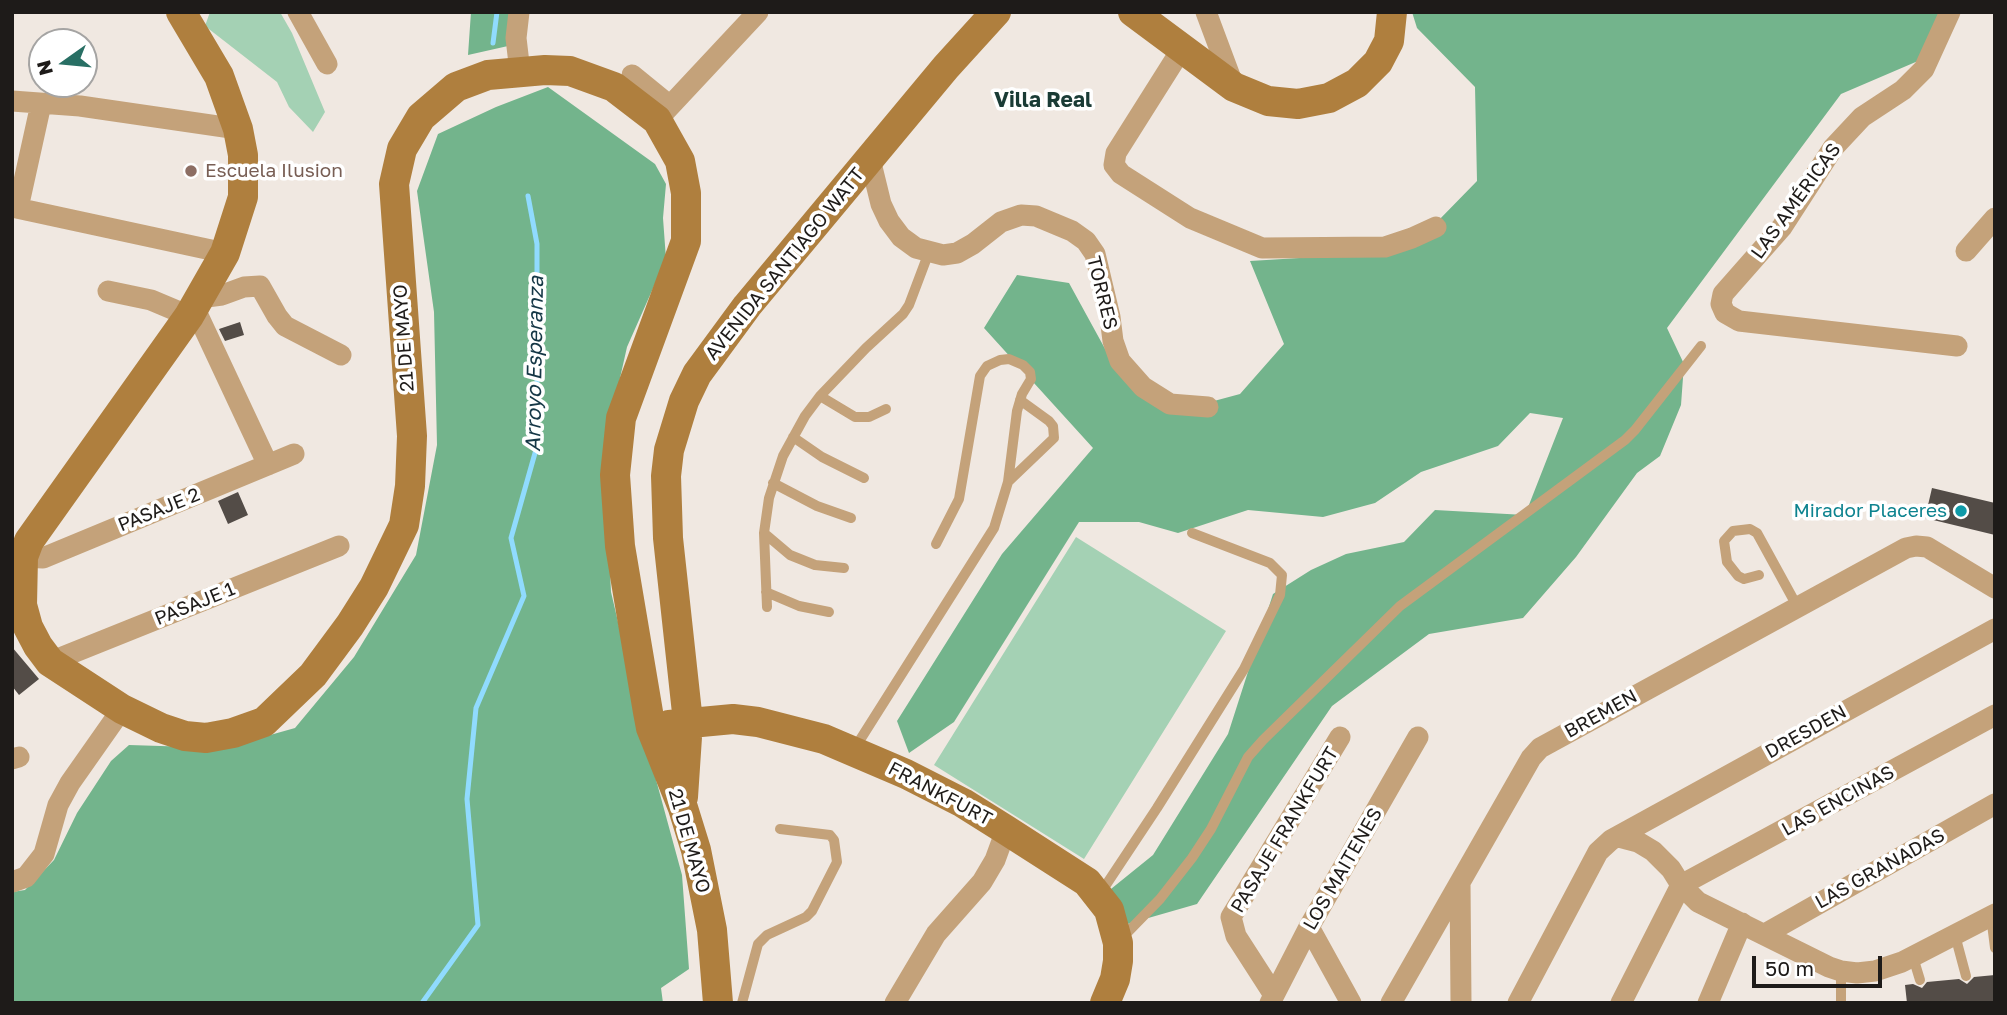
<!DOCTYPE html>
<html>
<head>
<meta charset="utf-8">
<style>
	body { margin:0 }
	#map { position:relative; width:2007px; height:1015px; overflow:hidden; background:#f0e8e1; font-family:"Golos Text",sans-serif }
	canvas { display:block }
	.frame { position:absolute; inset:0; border:14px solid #1e1b19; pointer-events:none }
	.north { position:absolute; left:28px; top:28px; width:70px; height:70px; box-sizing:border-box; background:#fff; border:2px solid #a5a4a3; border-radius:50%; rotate:255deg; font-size:19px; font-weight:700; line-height:28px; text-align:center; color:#1e1b19 }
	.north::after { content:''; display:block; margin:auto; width:24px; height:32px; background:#286f64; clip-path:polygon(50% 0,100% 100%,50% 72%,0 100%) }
	.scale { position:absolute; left:1752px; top:956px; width:130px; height:32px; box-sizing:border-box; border:4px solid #1e1b19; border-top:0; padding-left:9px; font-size:21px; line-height:24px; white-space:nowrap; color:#1e1b19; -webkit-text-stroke:5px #fff; paint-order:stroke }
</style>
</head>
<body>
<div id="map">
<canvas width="2007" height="1015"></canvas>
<div class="frame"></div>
<div class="north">N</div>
<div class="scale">50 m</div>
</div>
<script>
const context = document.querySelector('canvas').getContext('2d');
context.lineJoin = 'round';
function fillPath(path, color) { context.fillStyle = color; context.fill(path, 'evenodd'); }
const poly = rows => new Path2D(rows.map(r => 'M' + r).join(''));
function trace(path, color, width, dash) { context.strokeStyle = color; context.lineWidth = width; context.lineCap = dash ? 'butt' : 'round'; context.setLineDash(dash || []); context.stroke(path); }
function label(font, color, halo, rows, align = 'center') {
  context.font = font + ' "Golos Text",sans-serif'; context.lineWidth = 7; context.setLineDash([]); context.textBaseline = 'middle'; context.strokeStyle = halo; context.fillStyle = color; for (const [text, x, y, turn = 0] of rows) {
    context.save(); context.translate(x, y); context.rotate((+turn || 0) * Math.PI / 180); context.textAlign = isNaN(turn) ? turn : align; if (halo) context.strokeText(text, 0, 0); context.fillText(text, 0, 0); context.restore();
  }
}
fillPath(poly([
	[210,12,280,12,292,33,325,112,313,132,289,107,277,82,205,26],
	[1076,537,1226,631,1084,859,934,765]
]), '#a4d1b4');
fillPath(poly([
	[471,12,510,12,508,46,468,55],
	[1412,12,1940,12,1918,61,1841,94,1667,328,1684,364,1681,405,1660,456,1637,473,1576,557,1523,618,1429,634,1332,706,1197,904,1117,927,1106,893,1153,855,1228,734,1273,594,1311,570,1346,554,1404,542,1435,510,1525,515,1563,418,1530,413,1498,446,1421,472,1375,503,1323,517,1248,510,1178,533,1139,522,1079,522,954,722,909,753,897,721,1002,554,1093,448,984,328,1017,275,1069,283,1115,367,1188,408,1240,394,1284,344,1250,261,1381,253,1436,223,1477,181,1475,87,1417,28],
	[548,87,655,164,666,184,663,218,666,259,627,347,604,449,611,592,649,754,682,875,689,969,661,988,663,1003,12,1003,12,892,25,890,54,860,77,813,111,761,129,745,224,748,295,728,354,657,416,555,437,445,434,312,417,191,438,134,496,107]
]), '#73b48c');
trace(poly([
	[493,43,497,12],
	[422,1003,478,925,467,799,476,708,524,596,511,538,537,446,537,244,528,196]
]), '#90dbfe', 5);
fillPath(poly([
	[240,322,244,335,225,341,219,329],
	[1932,488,1995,503,1995,535,1925,518],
	[238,492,248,515,228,524,218,501],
	[12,647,39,679,19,695,12,686],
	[1995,975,1995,1003,1907,1003,1905,985,1913,984,1922,988,1927,982,1959,979,1967,984,1974,977]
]), '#534c47');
trace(poly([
	[820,396,855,417,869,417,886,409],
	[793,437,822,457,864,478],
	[1008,482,1054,438,1053,426,1049,421,1020,400],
	[773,483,817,506,851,518],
	[764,533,790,555,815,565,844,568],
	[1759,575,1744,579,1738,576,1727,562,1724,541,1733,531,1750,529,1757,533,1797,606],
	[766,592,799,606,829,612],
	[767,607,764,533,769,498,783,456,805,416,820,396,866,348,903,314,909,305,929,252],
	[853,751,994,528,1008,482,1017,411,1022,394,1031,379,1030,372,1023,365,1009,359,1000,360,987,366,980,376,959,499,936,544],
	[1100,894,1157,808,1244,669,1280,595,1282,575,1270,563,1192,533],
	[1991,916,1995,948],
	[1955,935,1966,976],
	[1122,938,1160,899,1192,858,1211,829,1248,757,1263,740,1400,606,1625,440,1635,430,1701,346],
	[1913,957,1920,980],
	[1841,971,1841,1003],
	[742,1003,758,944,767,935,806,917,812,911,837,862,834,840,830,835,780,829]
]), '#c4a27a', 10);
trace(poly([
	[298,12,327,64],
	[519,12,516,38,520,72],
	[1206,12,1234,87],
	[1950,12,1924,69,1903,90,1862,117,1833,148,1782,227,1723,294,1721,304,1725,313,1739,321,1957,346],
	[1181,50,1116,153,1114,165,1121,174,1190,218,1262,248,1385,247,1412,238,1436,227],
	[632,75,670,106],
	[12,101,80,106,238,129],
	[657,120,758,12],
	[870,159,881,204,889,221,901,237,916,248,943,255,957,253,973,244,1001,222,1021,215,1036,216,1072,231,1086,241,1095,254,1110,317,1113,341,1120,361,1143,387,1170,404,1208,407],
	[12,207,225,253],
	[18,208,41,104],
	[1966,251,1995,218],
	[108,291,151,300,189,316],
	[199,298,222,295,244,287,260,286,277,316,285,326,341,355],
	[194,307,268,465],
	[23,557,43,558,294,454],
	[50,662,339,546],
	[12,759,19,757],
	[1619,837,1638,842,1653,851,1671,869,1681,885,1698,902,1829,967,1841,971,1857,973,1875,971,1902,962,1995,914],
	[12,882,26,877,44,854,58,805,70,783,122,709],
	[1460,882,1461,1003],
	[1309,927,1351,1003],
	[1765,934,1995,804],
	[1274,995,1236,936,1231,917,1340,737],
	[895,1003,936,934,982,882,995,860,1006,830],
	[1270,1003,1309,927,1418,737],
	[1391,1003,1531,758,1540,748,1906,548,1916,546,1927,547,1995,588],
	[1518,1003,1598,852,1611,840,1995,629],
	[1621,1003,1681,885,1995,715],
	[1708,1003,1742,923]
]), '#c4a27a', 21);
trace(poly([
	[181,12,219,76,238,129,243,155,243,197,225,253,189,316,29,541,23,557,22,605,28,627,38,646,50,662,122,709,161,728,185,736,206,738,233,733,264,722,313,675,350,625,374,587,404,525,410,486,412,436,394,184,402,149,421,117,456,87,488,75,545,70,570,71,614,87,657,120,680,161,686,193,686,241,621,418,615,475,620,546,648,712,651,728,683,808,696,850,712,930,718,1003],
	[1133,12,1234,87,1268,101,1298,104,1329,98,1357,83,1378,62,1389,41,1392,12],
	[669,725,733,719,758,722,824,739,906,774,963,803,1006,830,1087,882,1109,910,1118,943,1118,961,1115,979,1105,1003],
	[683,797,688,722,668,538,666,476,669,450,684,401,697,374,747,306,946,67,996,12]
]), '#af7f3e', 30);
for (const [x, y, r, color] of [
	[191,171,7,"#8d6e63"],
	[1961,511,7,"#0f9aa8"]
]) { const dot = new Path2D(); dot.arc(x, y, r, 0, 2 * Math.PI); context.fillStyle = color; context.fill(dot); trace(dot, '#fff', 2.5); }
label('19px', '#785e54', '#fff', [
	["Escuela Ilusion",205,171]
], 'left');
label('19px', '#1e1b19', '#fff', [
	["LAS AMÉRICAS",1796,201,-54],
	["AVENIDA SANTIAGO WATT",785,264,-51],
	["TORRES",1102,293,76],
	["21 DE MAYO",404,338,-94],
	["PASAJE 2",159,510,-22],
	["PASAJE 1",195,604,-22],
	["BREMEN",1601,714,-29],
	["DRESDEN",1806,732,-29],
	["FRANKFURT",940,794,28],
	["LAS ENCINAS",1838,801,-29],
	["PASAJE FRANKFURT",1285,830,-59],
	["21 DE MAYO",689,841,74],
	["LOS MAITENES",1343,869,-60],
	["LAS GRANADAS",1880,869,-29]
]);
label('19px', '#0d838f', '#fff', [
	["Mirador Placeres",1947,511]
], 'right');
label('bold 21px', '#1a3b35', '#fff', [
	["Villa Real",1043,100]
]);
label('italic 21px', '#153746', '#fff', [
	["Arroyo Esperanza",535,364,-89]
]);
</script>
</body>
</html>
